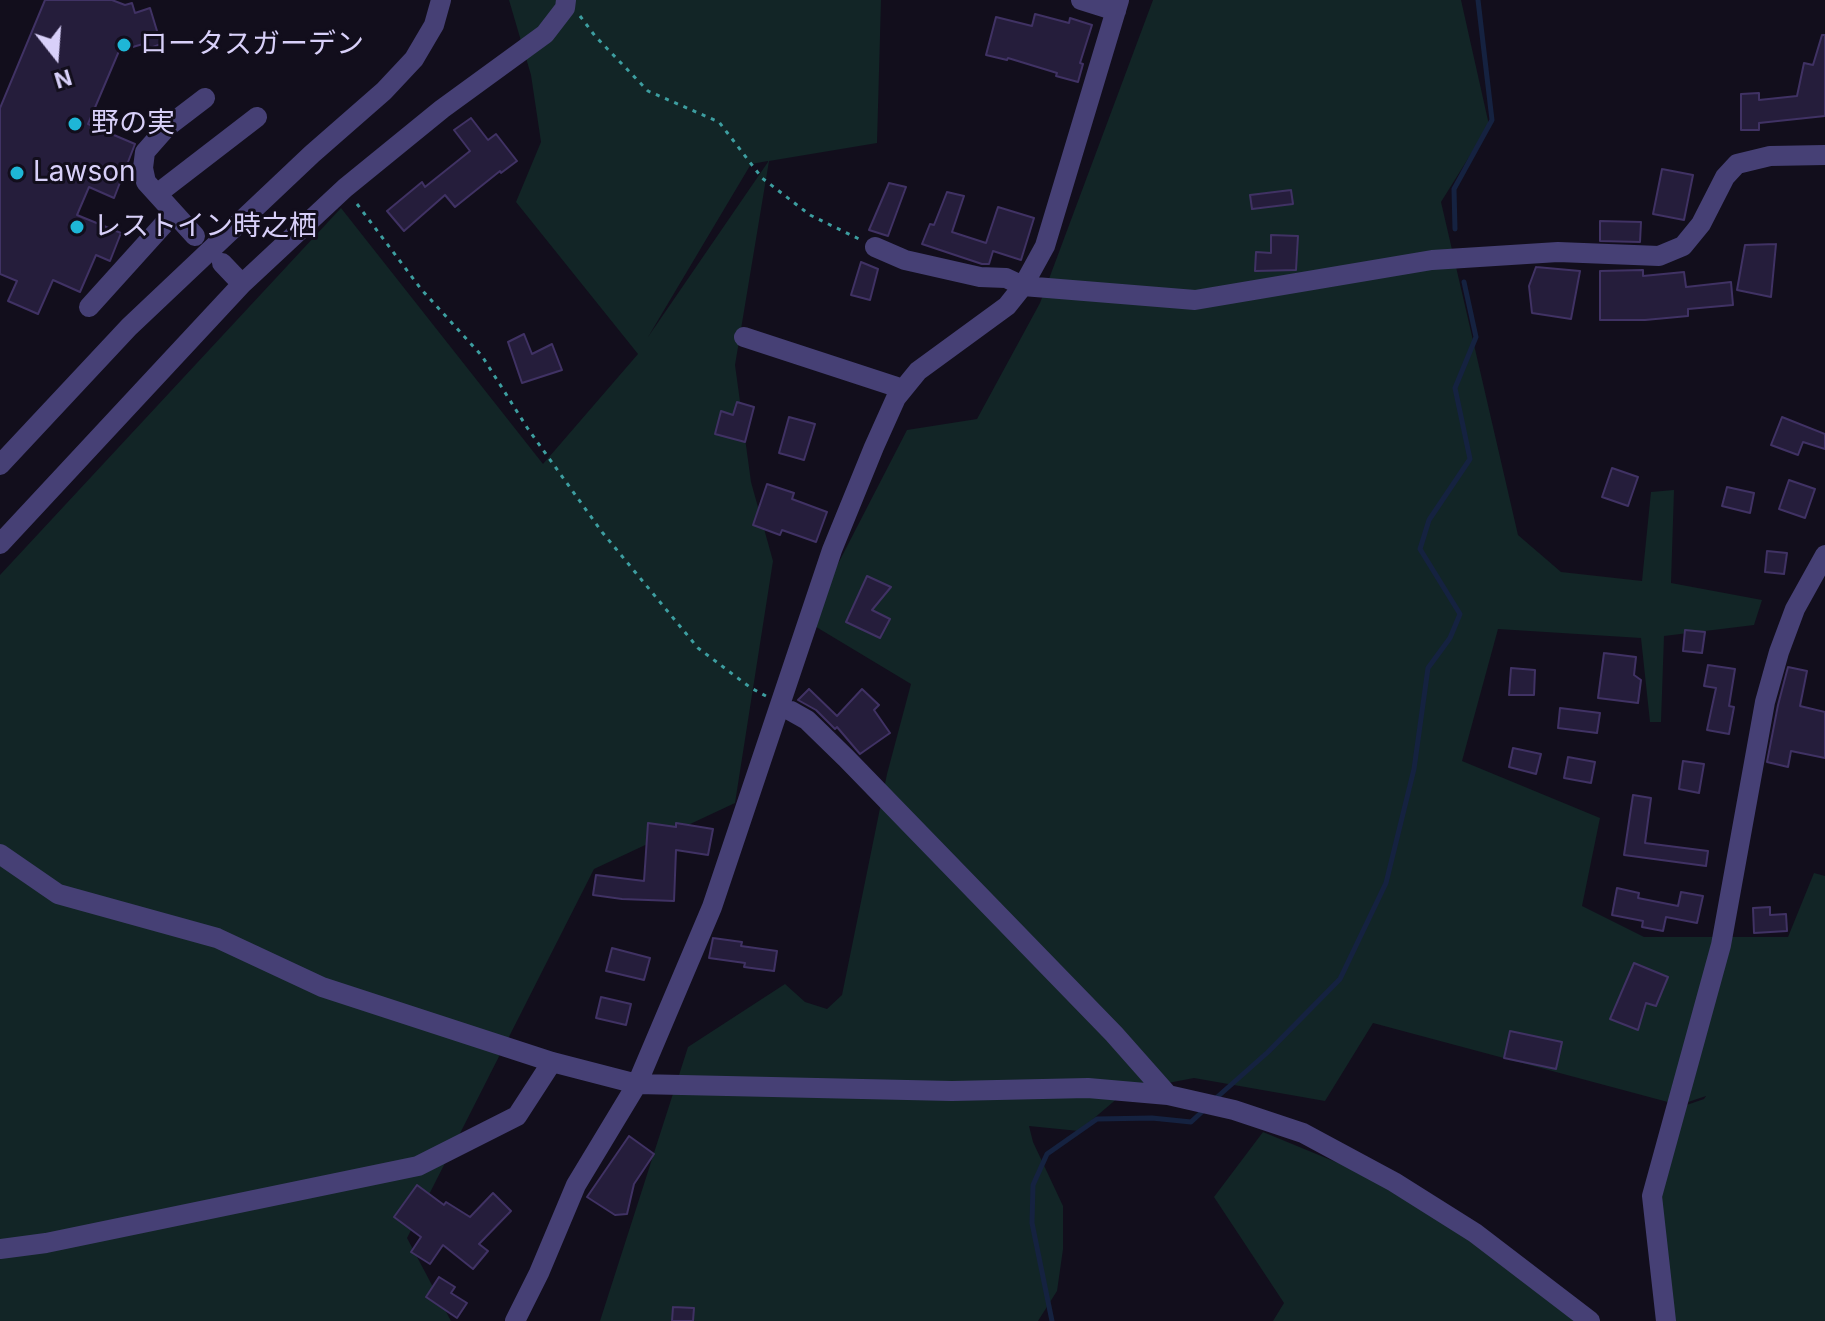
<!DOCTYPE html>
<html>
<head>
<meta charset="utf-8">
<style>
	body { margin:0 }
	#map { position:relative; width:1825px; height:1321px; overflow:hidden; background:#120e1c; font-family:Inter,sans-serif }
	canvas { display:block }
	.north { position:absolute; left:16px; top:16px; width:80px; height:80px; -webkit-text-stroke:6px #120e1c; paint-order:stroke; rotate:163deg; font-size:22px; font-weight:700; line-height:32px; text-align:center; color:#d8d0f9 }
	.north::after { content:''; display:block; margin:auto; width:28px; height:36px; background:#d8d0f9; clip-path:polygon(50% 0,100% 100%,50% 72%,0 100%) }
</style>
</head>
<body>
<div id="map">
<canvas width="1825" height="1321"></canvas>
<div class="north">N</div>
</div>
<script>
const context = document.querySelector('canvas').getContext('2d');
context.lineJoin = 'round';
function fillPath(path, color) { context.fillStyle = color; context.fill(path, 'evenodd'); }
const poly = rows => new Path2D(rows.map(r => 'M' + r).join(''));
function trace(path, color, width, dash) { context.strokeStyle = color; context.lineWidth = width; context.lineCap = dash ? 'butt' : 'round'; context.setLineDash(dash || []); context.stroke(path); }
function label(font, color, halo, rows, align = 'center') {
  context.font = font + ' Inter,"Noto Sans JP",sans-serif'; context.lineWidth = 6; context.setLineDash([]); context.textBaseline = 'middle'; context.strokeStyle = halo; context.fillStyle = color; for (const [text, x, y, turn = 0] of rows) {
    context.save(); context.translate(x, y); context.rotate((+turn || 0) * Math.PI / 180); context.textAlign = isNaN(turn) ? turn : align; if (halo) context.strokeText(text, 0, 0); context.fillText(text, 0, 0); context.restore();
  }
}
fillPath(poly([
	[509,0,881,0,877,143,769,161,735,365,751,482,773,561,735,803,594,869,407,1238,451,1321,0,1321,0,575,341,208,543,464,638,354,516,202,541,142,531,75],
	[768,161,768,162,648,337,751,164],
	[1153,0,1461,0,1489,125,1441,202,1518,535,1561,572,1642,581,1651,492,1674,490,1671,583,1762,600,1754,625,1664,636,1661,722,1650,722,1641,638,1498,629,1462,761,1600,818,1582,906,1644,937,1788,937,1814,873,1825,876,1825,1321,1666,1321,1652,1196,1678,1108,1704,1099,1706,1096,1679,1105,1373,1023,1325,1101,1194,1078,1126,1091,1079,1131,1029,1126,1033,1142,1063,1206,1063,1249,1057,1291,1038,1321,600,1321,688,1047,785,984,805,1002,827,1009,842,995,887,774,911,684,808,622,907,430,977,419,1040,303],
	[1263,1132,1411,1193,1579,1321,1273,1321,1284,1303,1214,1197]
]), '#122526');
trace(poly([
	[1455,229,1454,189,1492,120,1478,0],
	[1215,1099,1268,1052,1340,979,1386,883,1414,769,1428,668,1450,638,1460,614,1420,549,1429,520,1470,459,1455,388,1476,337,1464,282],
	[1052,1321,1032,1223,1033,1185,1047,1154,1097,1119,1152,1118,1191,1122,1205,1109]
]), '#152240', 5);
const building = poly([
	[45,0,112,0,125,5,132,3,135,13,150,8,161,44,145,50,143,44,119,51,88,124,135,144,114,198,89,187,77,215,121,233,110,261,96,255,80,292,53,280,38,314,8,301,17,281,0,274,0,108,45,0],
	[1035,14,1069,23,1070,18,1092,25,1080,63,1083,64,1078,82,1056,76,1057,73,1008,58,1007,60,986,55,996,17,1032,26,1035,14],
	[1822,35,1825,35,1825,116,1759,123,1759,130,1741,130,1741,94,1759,93,1759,100,1797,96,1804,63,1813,65,1822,35],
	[471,118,488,140,496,134,517,161,501,173,500,171,455,207,445,195,404,231,387,211,422,182,425,187,470,151,454,130,471,118],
	[1662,169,1693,175,1684,220,1653,214,1662,169],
	[889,183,906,187,888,236,869,230,889,183],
	[1291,190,1293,204,1252,209,1250,195,1291,190],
	[947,192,964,196,952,232,986,243,998,207,1034,218,1021,260,993,251,989,264,982,264,922,244,930,224,934,225,947,192],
	[1600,221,1641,222,1640,242,1600,241,1600,221],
	[1271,235,1298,236,1296,270,1255,271,1256,252,1271,253,1271,235],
	[1776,244,1771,297,1737,290,1745,245,1776,244],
	[861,262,878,269,870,300,851,295,861,262],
	[1536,267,1580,271,1571,319,1532,313,1529,286,1536,267],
	[1643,270,1643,276,1684,272,1686,287,1731,282,1733,305,1688,309,1688,316,1645,320,1600,320,1600,271,1643,270],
	[524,334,532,354,552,344,562,370,522,383,508,342,524,334],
	[737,402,754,407,745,442,715,434,721,411,733,415,737,402],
	[789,417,815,424,804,460,779,453,789,417],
	[1782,417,1825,434,1825,449,1803,442,1798,455,1771,445,1782,417],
	[1612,468,1638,477,1628,506,1602,497,1612,468],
	[1789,480,1815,489,1805,518,1779,509,1789,480],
	[767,484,794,493,792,499,827,512,816,542,782,530,780,535,753,525,767,484],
	[1727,487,1754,493,1750,513,1722,506,1727,487],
	[1767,551,1787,553,1784,574,1765,572,1767,551],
	[867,576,891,587,872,610,890,619,880,638,846,622,867,576],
	[1685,630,1705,632,1702,653,1683,651,1685,630],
	[1604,653,1636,657,1634,675,1641,680,1638,703,1598,698,1604,653],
	[1708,665,1735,669,1729,706,1734,707,1729,734,1707,730,1716,688,1704,686,1708,665],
	[1788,667,1807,671,1800,706,1825,712,1825,758,1791,751,1788,767,1767,762,1778,705,1788,667],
	[1511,668,1535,670,1534,695,1509,695,1511,668],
	[809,689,837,716,862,689,879,705,874,710,890,733,860,754,837,727,835,729,816,710,798,700,809,689],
	[1560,708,1600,713,1597,733,1558,728,1560,708],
	[1513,748,1541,754,1536,774,1509,767,1513,748],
	[1568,757,1595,762,1591,783,1564,778,1568,757],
	[1683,761,1704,764,1699,793,1679,789,1683,761],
	[1633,795,1651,798,1645,843,1708,851,1706,866,1624,855,1633,795],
	[648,823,676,827,676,823,713,829,708,855,676,850,674,901,622,899,593,895,596,875,644,881,648,823],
	[1617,888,1639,893,1638,898,1678,906,1681,892,1703,896,1697,923,1666,917,1663,931,1642,927,1643,921,1612,915,1617,888],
	[1770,907,1770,915,1786,914,1787,931,1754,933,1753,908,1770,907],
	[713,938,742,942,741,946,777,951,774,971,744,967,745,963,709,958,713,938],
	[612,948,650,958,644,980,606,971,612,948],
	[1634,963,1668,977,1656,1006,1646,1003,1638,1030,1610,1019,1634,963],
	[601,997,631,1004,626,1025,596,1018,601,997],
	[1510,1031,1562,1042,1556,1069,1504,1058,1510,1031],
	[629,1136,654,1154,634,1184,627,1214,615,1215,587,1197,629,1136],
	[417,1185,444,1205,446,1202,470,1217,493,1193,511,1211,479,1244,488,1251,473,1269,443,1245,430,1264,411,1252,421,1237,394,1217,417,1185],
	[439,1277,455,1287,451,1293,467,1303,457,1318,426,1297,439,1277],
	[673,1307,694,1308,693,1321,672,1321,673,1307]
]);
fillPath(building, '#251d3b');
trace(building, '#403264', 2);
trace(poly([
	[580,16,595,36,648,91,719,122,762,178,810,215,859,239],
	[357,204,421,289,482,356,528,429,602,532,698,648,751,688,766,696]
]), '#3d9ea0', 3, [4, 6]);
trace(poly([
	[1081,0,1116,11],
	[157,194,257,117],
	[195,236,146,182,143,168,145,152,167,127,205,98],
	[875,247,905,260,980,277,1006,278,1023,286,1195,300,1432,260,1558,252,1659,256,1683,246,1701,224,1725,177,1737,164,1770,156,1825,155],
	[222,263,242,284],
	[89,307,173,214],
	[744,337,903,389],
	[0,465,129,327,312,154,384,91,414,59,434,25,441,0],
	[0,544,242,284,345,188,442,109,545,34,565,8,566,0],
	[791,711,807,720,846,758,1114,1034,1168,1095],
	[0,854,58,894,217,938,322,987,552,1062,637,1084,952,1091,1088,1088,1168,1095,1234,1110,1303,1133,1394,1182,1475,1233,1590,1321],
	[0,1249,46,1243,418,1166,517,1116,552,1062],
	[515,1321,539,1273,576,1185,637,1084,712,907,832,550,874,447,896,398,918,371,1007,306,1023,286,1045,246,1119,0],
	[1666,1321,1652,1196,1721,945,1765,702,1779,652,1795,609,1825,555]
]), '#464075', 20);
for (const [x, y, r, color] of [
	[124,45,8,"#1eb6d7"],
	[75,124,8,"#1eb6d7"],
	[17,173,8,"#1eb6d7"],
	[77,227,8,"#1eb6d7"]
]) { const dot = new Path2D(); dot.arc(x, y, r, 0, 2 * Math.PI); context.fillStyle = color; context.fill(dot); trace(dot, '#120e1c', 3); }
label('28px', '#d8d0f9', '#120e1c', [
	["ロータスガーデン",140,45],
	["野の実",91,124],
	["Lawson",33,173],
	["レストイン時之栖",93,227]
], 'left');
</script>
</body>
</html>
